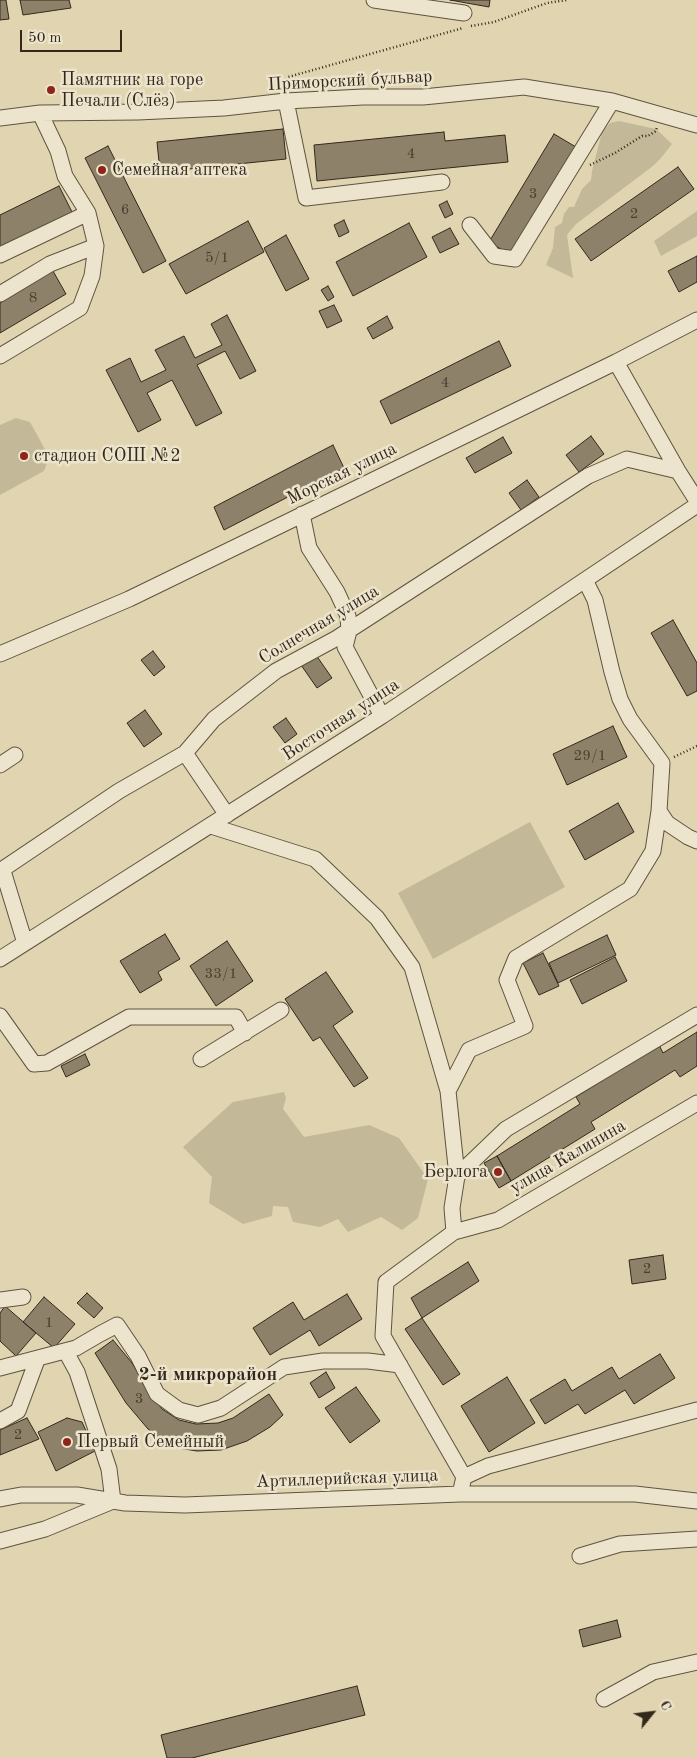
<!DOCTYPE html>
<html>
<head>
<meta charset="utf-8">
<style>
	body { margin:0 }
	#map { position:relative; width:697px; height:1758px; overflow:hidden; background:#e1d5b1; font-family:"Old Standard TT",serif }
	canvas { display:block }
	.north { position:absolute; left:627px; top:1688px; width:50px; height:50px; -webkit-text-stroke:4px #ece4cc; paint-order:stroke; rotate:61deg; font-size:14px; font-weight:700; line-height:20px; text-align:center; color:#33281b }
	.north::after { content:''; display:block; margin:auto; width:18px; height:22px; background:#33281b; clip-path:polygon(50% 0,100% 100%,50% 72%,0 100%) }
	.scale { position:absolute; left:20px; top:30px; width:102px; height:22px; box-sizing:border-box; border:2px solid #33281b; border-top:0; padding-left:6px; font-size:15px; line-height:18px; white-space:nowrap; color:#33281b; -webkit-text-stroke:4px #ece4cc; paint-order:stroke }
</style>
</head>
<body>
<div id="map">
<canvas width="697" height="1758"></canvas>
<div class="north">С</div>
<div class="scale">50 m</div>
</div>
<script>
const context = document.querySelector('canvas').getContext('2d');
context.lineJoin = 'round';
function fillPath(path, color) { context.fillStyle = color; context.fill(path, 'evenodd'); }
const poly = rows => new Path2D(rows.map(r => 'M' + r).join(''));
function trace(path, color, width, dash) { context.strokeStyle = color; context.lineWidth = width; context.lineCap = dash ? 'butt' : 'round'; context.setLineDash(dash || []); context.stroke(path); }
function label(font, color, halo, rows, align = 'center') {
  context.font = font + ' "Old Standard TT",serif'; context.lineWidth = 5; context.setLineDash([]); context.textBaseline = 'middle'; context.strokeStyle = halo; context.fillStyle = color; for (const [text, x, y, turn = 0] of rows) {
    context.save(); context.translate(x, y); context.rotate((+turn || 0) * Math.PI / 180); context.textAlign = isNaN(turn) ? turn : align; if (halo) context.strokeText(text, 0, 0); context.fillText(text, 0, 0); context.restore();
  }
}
fillPath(poly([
	[619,121,656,129,672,144,661,158,653,166,576,224,567,235,573,278,546,265,553,248,555,227,562,223,564,214,569,207,574,207,582,189,591,180,592,171,602,132,610,123],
	[697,211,697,236,661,256,654,241],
	[16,418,30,422,47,453,47,463,44,471,0,495,0,425],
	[530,822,565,887,433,959,398,893],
	[284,1092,286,1098,283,1109,304,1137,369,1125,399,1138,428,1179,418,1218,402,1230,381,1217,348,1232,338,1219,320,1227,293,1222,288,1207,273,1206,272,1216,243,1224,209,1203,212,1177,183,1147,233,1102]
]), '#c3b898');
const building = poly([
	[0,0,6,0,9,19,0,20,0,0],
	[20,0,69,0,71,8,23,15,20,0],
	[450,0,490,0,489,7,450,0],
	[283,129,286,159,160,172,157,142,283,129],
	[444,132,445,141,505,135,508,162,317,181,314,145,444,132],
	[554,134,576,147,511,255,489,242,554,134],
	[108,146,166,261,143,273,85,158,108,146],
	[678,167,694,189,591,261,575,239,678,167],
	[59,186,73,214,0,251,0,215,59,186],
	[447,201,453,214,445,218,439,205,447,201],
	[344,220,349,232,339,237,334,225,344,220],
	[248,221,264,252,186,294,169,264,248,221],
	[409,223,427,257,353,296,336,262,409,223],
	[450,228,459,244,440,253,432,237,450,228],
	[286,235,309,279,286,291,264,248,286,235],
	[697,256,697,282,679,292,668,271,697,256],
	[53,271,66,294,0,333,0,303,53,271],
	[328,286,334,297,328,301,321,290,328,286],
	[334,305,342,321,327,328,319,311,334,305],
	[227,315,256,371,240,379,225,351,197,365,222,413,196,426,172,380,147,393,161,420,138,432,106,370,130,358,141,382,166,370,155,350,184,336,195,358,222,345,211,324,227,315],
	[387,316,393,328,373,339,367,328,387,316],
	[499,341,511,366,391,424,380,401,499,341],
	[591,436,604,454,579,472,566,455,591,436],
	[503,437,512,453,475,473,466,458,503,437],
	[333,445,344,468,224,530,214,507,333,445],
	[527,480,539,497,521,510,509,493,527,480],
	[673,620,697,663,697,691,687,696,651,633,673,620],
	[153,651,165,667,154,676,141,660,153,651],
	[316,655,332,678,317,688,301,665,316,655],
	[145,710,162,734,144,747,127,723,145,710],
	[286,718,297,734,285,743,273,727,286,718],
	[613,726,627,757,567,785,553,754,613,726],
	[618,803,634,832,585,860,569,831,618,803],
	[165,934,180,959,158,972,162,980,140,993,120,961,165,934],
	[607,935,616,955,558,983,549,963,607,935],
	[227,941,253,981,216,1006,190,966,227,941],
	[543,953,559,986,539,995,523,963,543,953],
	[615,957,627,981,582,1004,570,980,615,957],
	[326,972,353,1012,333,1026,368,1078,354,1087,320,1037,313,1041,285,999,326,972],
	[697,1032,697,1066,680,1077,675,1070,591,1122,595,1129,511,1181,497,1156,580,1104,576,1097,659,1045,663,1053,697,1032],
	[85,1054,90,1065,66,1077,61,1066,85,1054],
	[497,1156,511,1181,499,1188,484,1163,497,1156],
	[663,1255,666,1279,632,1284,629,1260,663,1255],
	[468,1262,479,1281,422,1318,411,1298,468,1262],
	[87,1293,103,1308,94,1318,77,1303,87,1293],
	[347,1294,362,1319,319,1346,310,1330,270,1355,253,1328,293,1302,304,1320,347,1294],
	[44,1297,75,1324,54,1348,23,1322,44,1297],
	[5,1306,36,1333,16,1356,0,1341,0,1313,5,1306],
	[422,1318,460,1374,443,1385,405,1329,422,1318],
	[113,1340,132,1363,149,1392,162,1409,179,1420,196,1424,218,1423,233,1418,269,1394,283,1415,270,1427,247,1441,221,1450,197,1451,172,1447,148,1429,126,1403,95,1353,113,1340],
	[660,1354,675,1378,634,1404,625,1390,585,1414,578,1404,545,1424,530,1400,565,1379,572,1391,612,1367,619,1379,660,1354],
	[326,1372,335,1388,319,1398,310,1383,326,1372],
	[507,1377,535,1423,489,1452,461,1406,507,1377],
	[356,1387,380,1421,350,1443,325,1408,356,1387],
	[27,1418,39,1439,0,1455,0,1430,27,1418],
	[67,1418,82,1422,95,1451,56,1471,38,1432,67,1418],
	[617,1620,621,1637,583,1647,579,1630,617,1620],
	[357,1686,365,1715,192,1758,167,1758,161,1735,357,1686]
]);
fillPath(building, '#8d8269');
trace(building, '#33281b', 1);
const minor = poly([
	[374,0,464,13],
	[286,101,306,198,442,182],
	[0,118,40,113,138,112,224,108,286,101,363,97,423,97,524,87,612,101,697,125],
	[470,225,494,256,515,259,612,101],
	[0,255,88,213],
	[0,294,50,264,96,246,88,213,65,176,58,151,40,113],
	[0,356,80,308,92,276,96,246],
	[616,362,678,471,697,501],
	[302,514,309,548,337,592,348,616,349,631,345,647,382,716],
	[585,580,595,600,612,672,620,699,630,719,662,763,659,811,667,823,688,837,697,841],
	[0,654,129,599,616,362,697,320],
	[185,753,227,815],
	[0,765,15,755],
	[211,826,315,859,377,918,412,967,448,1091,457,1176],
	[0,871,119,791,185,753,214,719,276,671,337,638,588,476,627,459,678,471],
	[3,871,25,943],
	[0,959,382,716,697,505],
	[0,1016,34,1064,47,1063,129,1017,236,1017,245,1033],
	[201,1059,281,1010],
	[448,1091,469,1050,525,1026,507,980,516,958,630,889,653,851,659,811],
	[454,1232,452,1208,457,1176,506,1129,697,1015],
	[0,1300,23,1297],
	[0,1368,76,1348,100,1334,117,1325,138,1356,157,1394,179,1410,198,1415,221,1408,284,1367,323,1361,368,1361,400,1365],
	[0,1421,18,1411,37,1360],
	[464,1477,488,1466,697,1410],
	[460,1494,464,1477,383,1336,386,1282,454,1232,498,1220,697,1103],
	[0,1499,21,1495,77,1495,125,1503,185,1505,460,1494,635,1494,697,1501],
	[0,1541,45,1529,113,1501,109,1469,77,1372,66,1352],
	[580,1556,620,1544,697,1539],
	[604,1699,653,1672,697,1662]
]);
trace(minor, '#5e5340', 17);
trace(poly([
	[471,26,494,22,547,3,567,0],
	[287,87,288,77,463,28],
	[590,165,615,153,642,136,648,136,656,131,657,127],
	[674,757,697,746]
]), '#33281b', 2.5, [1, 2.5]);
trace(minor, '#ece4cc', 15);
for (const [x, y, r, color] of [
	[51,90,5,"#8f2418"],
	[102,170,5,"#8f2418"],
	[24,456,5,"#8f2418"],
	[498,1172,5,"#8f2418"],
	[67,1442,5,"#8f2418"]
]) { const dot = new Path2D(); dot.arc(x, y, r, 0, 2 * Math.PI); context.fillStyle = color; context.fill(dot); trace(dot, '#ece4cc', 2); }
label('15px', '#4a3e2e', null, [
	["4",411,154],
	["3",533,194],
	["6",125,210],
	["2",634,214],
	["5/1",217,258],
	["8",33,298],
	["4",445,383],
	["29/1",590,756],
	["33/1",221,974],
	["2",647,1269],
	["1",49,1323],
	["3",139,1399],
	["2",18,1435]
]);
label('18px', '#33281b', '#ece4cc', [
	["Памятник на горе",61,80],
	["Печали (Слёз)",61,101],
	["Семейная аптека",112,170],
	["стадион СОШ №2",34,456],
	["Берлога",488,1172,"right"],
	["Первый Семейный",77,1442]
], 'left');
label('18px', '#33281b', '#ece4cc', [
	["Приморский бульвар",350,81,-3],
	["Морская улица",342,474,-26],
	["Солнечная улица",319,625,-31],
	["Восточная улица",341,720,-33],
	["улица Калинина",568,1157,-30],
	["Артиллерийская улица",347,1479,-2]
]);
label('bold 19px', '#33281b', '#ece4cc', [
	["2-й микрорайон",208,1375]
]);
</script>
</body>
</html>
